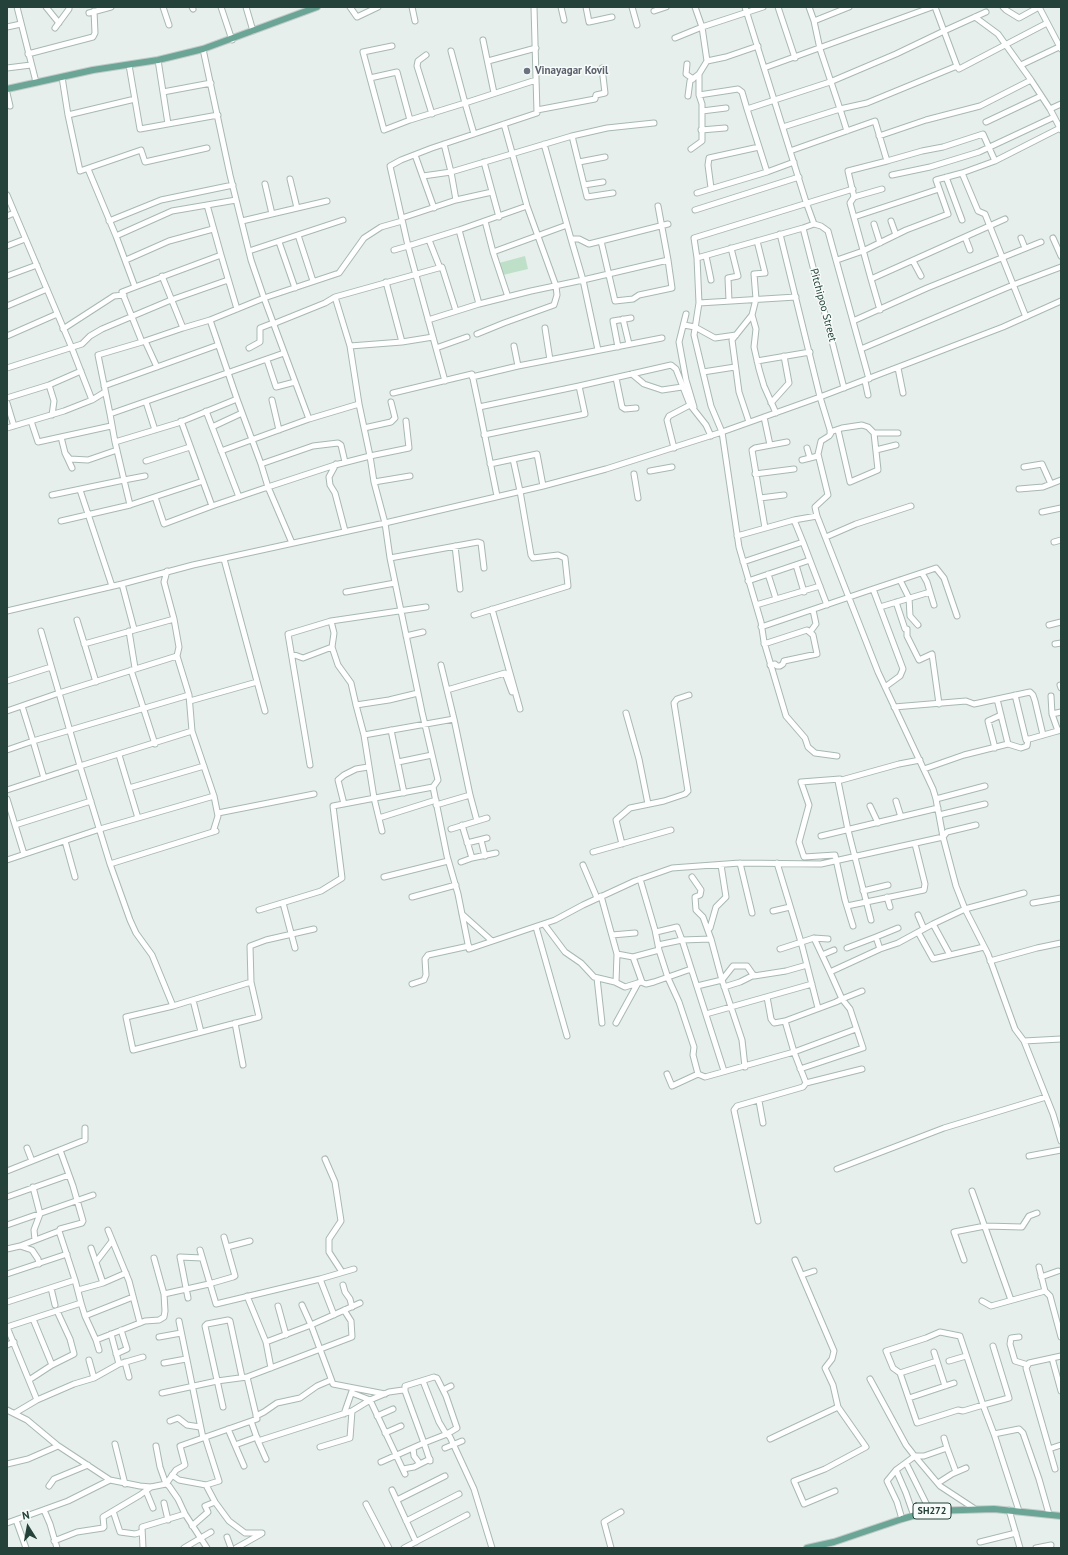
<!DOCTYPE html>
<html>
<head>
<meta charset="utf-8">
<style>
	body { margin:0 }
	#map { position:relative; width:1068px; height:1555px; overflow:hidden; background:#e6efeb; font-family:"PT Sans",sans-serif }
	canvas { display:block }
	.frame { position:absolute; inset:0; border:8px solid #24423a; pointer-events:none }
	.north { position:absolute; left:8px; top:1507px; width:40px; height:40px; -webkit-text-stroke:3px #f7fbf9; paint-order:stroke; rotate:349deg; font-size:11px; font-weight:700; line-height:16px; text-align:center; color:#24423a }
	.north::after { content:''; display:block; margin:auto; width:14px; height:18px; background:#24423a; clip-path:polygon(50% 0,100% 100%,50% 72%,0 100%) }
</style>
</head>
<body>
<div id="map">
<canvas width="1068" height="1555"></canvas>
<div class="frame"></div>
<div class="north">N</div>
</div>
<script>
const context = document.querySelector('canvas').getContext('2d');
context.lineJoin = 'round';
function fillPath(path, color) { context.fillStyle = color; context.fill(path, 'evenodd'); }
const poly = rows => new Path2D(rows.map(r => 'M' + r).join(''));
function trace(path, color, width, dash) { context.strokeStyle = color; context.lineWidth = width; context.lineCap = dash ? 'butt' : 'round'; context.setLineDash(dash || []); context.stroke(path); }
function label(font, color, halo, rows, align = 'center') {
  context.font = font + ' "PT Sans",sans-serif'; context.lineWidth = 3; context.setLineDash([]); context.textBaseline = 'middle'; context.strokeStyle = halo; context.fillStyle = color; for (const [text, x, y, turn = 0] of rows) {
    context.save(); context.translate(x, y); context.rotate((+turn || 0) * Math.PI / 180); context.textAlign = isNaN(turn) ? turn : align; if (halo) context.strokeText(text, 0, 0); context.fillText(text, 0, 0); context.restore();
  }
}
fillPath(poly([
	[525,256,528,269,503,275,499,263]
]), '#bfe0c8');
const minor = poly([
	[17,7,36,82],
	[46,7,59,23],
	[163,7,169,25],
	[192,7,193,9],
	[221,7,232,40],
	[246,7,253,31],
	[350,7,357,17,378,7],
	[412,7,415,21],
	[534,7,537,113,432,148,401,160,390,166,408,246,459,230,479,304,531,291,583,280,598,350],
	[561,7,564,20],
	[586,7,589,22,612,17],
	[632,7,637,25],
	[695,7,702,27,763,7],
	[745,7,806,202,814,224,803,228,844,388],
	[778,7,795,58],
	[1003,7,1006,10,1019,18,1039,7,1061,49],
	[654,11,666,7],
	[89,13,111,7],
	[814,21,849,7],
	[7,27,21,24],
	[55,28,69,9,69,7],
	[675,38,702,27,707,61,699,74,699,95,702,104,702,141,691,149],
	[483,40,494,93],
	[392,46,363,52,384,130,410,120],
	[203,49,230,175,251,260,264,298,309,419,221,451],
	[28,54,93,37,95,33,94,11],
	[426,55,418,61,417,66,432,114],
	[158,60,168,124],
	[488,61,536,48],
	[707,61,726,57,758,46],
	[687,64,686,74,693,79],
	[129,65,140,129,218,115],
	[1021,65,1059,47],
	[957,66,959,69,1047,23],
	[7,68,31,65],
	[764,68,932,7],
	[62,77,68,115,135,99],
	[370,78,397,72,410,120,465,103,451,51],
	[1031,80,1050,109,1061,104],
	[163,92,211,83],
	[7,93,10,106],
	[699,95,738,89,742,92,747,109],
	[688,96,690,81,699,74],
	[1050,109,1061,130],
	[537,110,595,99,596,95,605,93,602,68],
	[702,111,726,108],
	[68,115,80,171,141,150,145,162,207,148],
	[986,122,1041,96],
	[783,127,840,109,820,49,814,21,809,7],
	[701,130,725,128],
	[847,131,840,109,867,103,957,66,935,7],
	[474,134,465,103,536,80],
	[572,136,587,197,613,193],
	[879,136,926,120,980,106,1031,80,998,34,975,17],
	[444,144,451,172,456,200],
	[544,144,571,239,579,239,589,244,668,224],
	[790,151,875,121,887,161,922,151,943,147,983,134,995,161,962,173,978,211,985,214,1026,317],
	[415,155,434,208],
	[995,161,1060,128],
	[484,162,499,217],
	[579,162,605,157],
	[794,162,767,172,747,109,830,82,896,54,944,31,986,12],
	[88,169,116,236],
	[892,175,930,167,979,152,1054,117],
	[423,176,451,172,572,136,607,128,654,123],
	[946,177,962,220],
	[290,179,297,208],
	[265,184,272,214],
	[584,185,603,182],
	[711,188,708,165,709,158,759,147],
	[697,193,767,172],
	[7,195,71,346,92,400,64,411,7,428],
	[854,197,882,189],
	[207,205,221,255,135,287,116,236,172,211,207,205,236,200],
	[695,210,799,177],
	[7,216,14,213],
	[854,217,939,189],
	[402,218,456,200,492,192],
	[109,221,161,200,233,185],
	[242,221,327,201],
	[485,221,493,252,508,297],
	[891,221,896,235],
	[814,224,821,226,828,231,831,242,869,379],
	[874,224,880,243],
	[459,230,527,206],
	[780,234,820,397,831,433,829,436,821,441,818,454,828,495,815,507,817,516],
	[298,235,313,281],
	[965,237,970,250],
	[1021,238,1025,248],
	[1053,238,1061,256],
	[571,239,583,280,668,260],
	[429,240,440,268],
	[601,241,615,301,633,299,639,295,672,288,668,260,658,206],
	[279,242,295,288],
	[7,246,25,239],
	[394,250,408,246,445,381],
	[249,251,343,220],
	[493,252,567,225],
	[221,255,237,309],
	[706,256,711,280],
	[697,258,803,228],
	[126,260,169,241,213,229],
	[837,260,863,251,906,230,948,214,936,180,962,173],
	[913,261,921,276],
	[7,276,37,265],
	[162,276,183,328,210,320],
	[871,279,850,203,854,197,848,171,887,161],
	[386,282,402,342],
	[135,287,122,292,142,342,183,328],
	[335,297,350,346,402,342,433,337],
	[729,301,728,278,738,276,731,248],
	[699,303,796,297],
	[7,306,47,289],
	[880,310,871,279,1005,219],
	[686,314,679,342,686,380,694,407],
	[752,315,756,329,754,347,759,369,764,386,776,413],
	[623,319,629,344],
	[428,320,479,304],
	[853,321,927,288,1041,242],
	[273,324,325,303,335,297,442,267,456,311],
	[684,325,695,327,715,338,736,335],
	[545,328,550,360],
	[63,329,114,296,124,295],
	[477,334,504,323,554,305,557,295,556,286,527,206,504,124],
	[7,336,57,314],
	[145,341,157,367],
	[350,346,359,404],
	[514,346,518,366],
	[618,347,613,321,631,318],
	[249,348,260,342,260,328,273,323],
	[436,348,467,337],
	[861,349,1013,285,1061,267],
	[267,360,276,387,295,382],
	[757,361,810,352],
	[7,368,82,344,90,336,102,329,171,300,228,280],
	[898,368,903,393],
	[703,372,735,367],
	[632,374,644,384,662,390,682,387],
	[472,377,518,366,662,338],
	[616,378,622,407,625,409,636,408],
	[865,381,868,395],
	[49,385,54,401,52,415],
	[104,386,218,345],
	[579,386,671,365,676,369,690,405,669,416,667,420,674,448],
	[393,393,472,374,479,407,579,386,585,414,484,435],
	[7,398,49,385,81,371],
	[237,399,210,320,264,298,339,273,364,238,381,227,402,221],
	[92,400,105,392],
	[272,400,279,430],
	[146,402,155,430],
	[7,403,14,426],
	[771,403,789,383,784,356],
	[691,406,706,425,711,436],
	[479,407,497,496],
	[206,411,239,497],
	[110,414,98,355,142,342],
	[764,417,770,445],
	[309,419,359,404,370,456,409,448,406,421],
	[31,421,38,442,111,426],
	[181,421,212,506],
	[749,422,739,392,732,340,752,315,756,299,754,274,765,273,757,241],
	[212,427,242,413],
	[364,428,391,422,395,418,391,402],
	[830,432,842,428,862,425,868,427,874,433,878,470,850,482,838,430],
	[874,433,898,433],
	[61,437,65,453,72,468],
	[115,442,178,423,237,399,261,464],
	[807,448,810,458],
	[876,450,896,445],
	[65,453,70,459,88,460,117,450],
	[802,460,818,456],
	[146,461,190,447],
	[336,464,329,477,330,485,335,493,345,531],
	[490,464,537,454,543,486],
	[1024,467,1042,464,1051,484],
	[650,471,672,467],
	[634,474,638,498],
	[755,474,794,469],
	[145,476,124,480,115,442,110,414,284,353],
	[374,482,410,476],
	[1019,489,1043,487,1061,480],
	[80,490,112,586],
	[52,495,124,480,130,505],
	[155,497,164,524,212,506,268,487,292,543],
	[760,498,784,495],
	[1042,512,1061,508],
	[61,521,130,505,203,481],
	[765,528,752,450,755,448,787,442],
	[737,536,794,520,817,516,878,672,933,789,936,799,943,837,956,886,965,909,988,954,1015,1029,1024,1041,1061,1039],
	[826,537,856,524,911,506],
	[803,542,827,605],
	[1054,542,1061,540],
	[455,546,460,589],
	[390,558,478,542,481,543,484,568],
	[224,559,265,711],
	[743,562,803,542,794,520],
	[796,565,804,592],
	[167,571,164,582,174,619],
	[922,573,927,582,934,605],
	[768,574,776,599],
	[900,580,909,598,910,616,918,625],
	[748,581,810,560],
	[122,584,134,629],
	[346,592,395,583],
	[896,602,905,629,907,629,907,636,919,660,932,654,939,704],
	[756,605,820,586],
	[880,607,930,592],
	[492,609,520,709],
	[7,611,122,584,193,565,385,523,543,486,606,469,722,432,820,397,1003,327,1061,301],
	[474,615,568,586,565,558,558,555,533,558,531,555,520,491,513,459],
	[77,620,96,682],
	[331,621,334,633,332,647,338,665,351,683,356,705],
	[1049,625,1061,622],
	[761,627,873,589],
	[129,631,135,668],
	[810,632,816,624,813,610],
	[406,636,423,632],
	[84,644,174,619,179,647,177,656,59,693,80,766,192,731],
	[764,644,807,630,813,635,817,654,784,661,783,664,780,666,777,666,775,664,770,665],
	[1055,644,1061,643],
	[292,654,303,658,332,647],
	[177,656,189,695,192,731,214,796,218,816,213,832],
	[441,665,454,719,470,795,477,821],
	[131,670,155,744],
	[7,681,51,667],
	[1060,685,1061,688],
	[885,687,900,676,903,669,873,589,936,568,944,578,957,616],
	[447,690,505,673,512,692],
	[1015,695,1026,740,1061,730],
	[1051,696,1052,714,1061,712],
	[190,701,257,682],
	[894,707,966,701,974,704,1030,692,1033,695,1035,701,1043,735],
	[7,711,59,693,41,631],
	[626,713,639,759,648,804],
	[1052,714,1058,731],
	[391,730,404,793],
	[364,735,454,719],
	[1008,744,1021,748,1027,746,1028,739],
	[995,748,988,721,1001,715],
	[7,750,33,741,22,706],
	[119,755,138,818],
	[837,756,815,753,808,747,805,738,786,716,764,642,761,622,739,547,722,432,711,406,694,335,699,303,697,258,694,238,853,189],
	[398,762,432,755],
	[310,765,288,634,331,621,426,607],
	[924,769,964,755,1008,744,997,699],
	[44,778,33,741,189,695],
	[840,779,801,782,809,805,799,842,804,857,835,855,845,900,853,926],
	[433,787,447,856,458,894,469,949,555,920,583,905,635,881,672,868,740,863,821,864,943,837,947,832,976,825],
	[129,788,204,766],
	[7,790,80,766,110,864,130,920,136,933,152,955,173,1006],
	[7,799,24,854],
	[936,799,985,786],
	[896,801,901,817],
	[344,804,338,780,344,775,356,769,368,767],
	[436,805,470,795],
	[870,806,878,823],
	[218,813,314,794],
	[939,815,985,804],
	[379,818,436,800],
	[15,825,91,801],
	[462,825,472,858],
	[451,829,487,818],
	[382,831,374,798,364,735,356,705,389,700,418,693],
	[821,836,938,808],
	[481,840,485,856],
	[65,841,75,877],
	[467,843,487,838],
	[622,844,616,820,630,808,664,801,685,794,688,791,674,703,677,699,689,695],
	[593,852,671,830],
	[7,860,100,829,214,796],
	[461,862,472,858,496,853],
	[740,863,752,913],
	[777,863,801,942,818,1008],
	[110,864,216,831],
	[583,865,597,898],
	[384,877,448,861],
	[692,877,701,890,700,895,695,897,696,910,703,917,711,939],
	[640,879,655,930,659,950,668,978,679,1002,694,1047,693,1055,698,1074,705,1077,794,1052,785,1021,836,1002,842,999,830,972,880,949,898,943,933,924,965,909,1024,893],
	[863,891,888,885],
	[601,896,617,954,616,982],
	[412,897,456,885],
	[887,897,890,907],
	[283,903,295,948],
	[1033,903,1061,898],
	[847,906,924,890,925,884,915,844],
	[259,910,321,891,342,878,333,806,433,787,438,780,422,712,390,558,385,523,374,482,370,456,335,465,268,487,261,464,313,446,338,443,341,445,345,462],
	[773,911,790,907],
	[462,914,492,941],
	[918,915,924,929],
	[871,920,848,830,838,781,899,764,920,760],
	[544,924,565,952,581,963,594,977,615,982,625,987,641,982,646,984,654,982,691,969],
	[933,924,950,955],
	[536,927,567,1036],
	[708,930,710,928,716,907,726,897,721,865],
	[656,932,677,927,682,940,711,939,722,980,742,1040,745,1067],
	[918,932,933,959,984,947],
	[612,935,635,933],
	[814,938,828,939],
	[658,945,682,940,724,1071],
	[847,948,876,937],
	[780,949,814,938,830,972],
	[880,949,876,937,898,928],
	[617,954,633,957,659,950],
	[822,955,834,950],
	[633,957,642,982],
	[990,961,1037,948,1061,943],
	[597,978,602,1023],
	[251,982,173,1006,126,1017,133,1050,259,1017,251,982,250,946,266,940,314,929],
	[412,984,424,980,426,975,425,959,428,955,469,946],
	[697,986,722,980,733,966,747,966,754,976,786,971,807,965],
	[724,987,740,982,754,975],
	[767,997,771,1019,774,1023,785,1021],
	[193,1000,201,1032],
	[706,1014,812,984],
	[235,1023,243,1065],
	[616,1023,638,983],
	[1024,1041,1053,1114,1061,1141],
	[800,1069,863,1048,850,1009,842,999,862,991],
	[667,1074,672,1086,698,1074],
	[806,1083,862,1069],
	[759,1101,763,1123],
	[27,1148,32,1161],
	[60,1150,73,1186,83,1221,82,1223,60,1229,59,1231,75,1280],
	[1029,1156,1061,1150],
	[325,1159,335,1182,341,1221,329,1239,329,1252,342,1272],
	[837,1169,944,1128,1046,1097],
	[7,1171,85,1140,85,1128],
	[33,1187,40,1214,34,1230,35,1240],
	[972,1191,1011,1300],
	[7,1197,69,1175],
	[758,1221,734,1110,737,1106,803,1087,806,1083,794,1052,856,1029],
	[7,1225,93,1195],
	[108,1230,129,1281,140,1323],
	[20,1246,59,1231],
	[227,1247,250,1241],
	[91,1248,103,1283],
	[7,1249,20,1246,32,1250,38,1259,39,1264],
	[200,1250,216,1304,320,1279,354,1269],
	[795,1260,834,1351,832,1359,825,1368,833,1385,838,1407],
	[964,1260,954,1232,985,1226,1022,1227,1029,1216,1037,1213],
	[96,1262,112,1241],
	[1039,1267,1045,1291],
	[7,1274,67,1254],
	[802,1275,814,1271],
	[1041,1277,1058,1271],
	[320,1279,334,1315],
	[343,1285,345,1292,350,1299,352,1307],
	[51,1288,55,1305],
	[78,1290,103,1283,126,1273],
	[164,1294,209,1284,233,1277,235,1276,224,1237],
	[247,1296,266,1342,311,1325,333,1384,385,1394],
	[188,1298,180,1257,202,1258],
	[982,1301,991,1306,1045,1291,1050,1296,1061,1337],
	[7,1302,75,1280,81,1303,7,1327],
	[81,1303,85,1316,96,1340,145,1321,159,1320,164,1317,165,1311,164,1294,154,1258],
	[302,1305,311,1325,360,1303],
	[278,1306,286,1335],
	[85,1316,133,1297],
	[33,1319,52,1365],
	[179,1321,203,1438],
	[7,1327,37,1400],
	[111,1334,119,1364],
	[159,1337,181,1333],
	[1019,1337,1011,1338,1010,1344,1015,1361,1028,1365],
	[96,1340,99,1350],
	[266,1342,271,1368],
	[7,1345,14,1342],
	[993,1346,1009,1398,983,1405,963,1411,958,1410,917,1423,900,1373,893,1368,886,1351,926,1338,940,1332,960,1336,983,1405,994,1434,1019,1511],
	[934,1352,945,1386],
	[116,1354,127,1349,121,1330],
	[1052,1358,1061,1391],
	[89,1360,94,1378],
	[949,1361,966,1356],
	[125,1362,129,1377],
	[164,1363,186,1359],
	[900,1373,937,1361],
	[870,1379,906,1445,913,1454,940,1486,975,1509],
	[29,1380,52,1365,74,1354,70,1339,57,1311],
	[423,1381,439,1422,445,1432,450,1437,474,1489,492,1548],
	[443,1390,451,1386],
	[162,1393,217,1381,247,1377,352,1337,351,1321,344,1310],
	[352,1393,370,1400,405,1474],
	[909,1398,954,1383],
	[223,1407,205,1326,207,1324,228,1320,230,1321,242,1377],
	[7,1410,27,1420,57,1445,110,1480,140,1486,151,1487,166,1484,169,1486,178,1499,185,1514,207,1548],
	[15,1413,37,1400,74,1384,94,1378,119,1364,143,1357],
	[344,1414,352,1391],
	[256,1416,264,1412,277,1403,300,1398,317,1386,331,1380],
	[377,1416,393,1409],
	[170,1421,178,1418,187,1425,200,1427],
	[251,1421,258,1441,352,1411,370,1400,389,1392,403,1390,405,1391],
	[228,1429,244,1466],
	[385,1433,401,1426],
	[994,1434,1019,1429,1023,1433,1039,1479,1049,1514],
	[205,1437,219,1481,206,1485],
	[944,1438,947,1448,956,1472],
	[770,1439,838,1407,866,1447,825,1469,794,1481,804,1504,835,1491],
	[258,1441,266,1459],
	[115,1444,125,1484],
	[235,1445,257,1437],
	[156,1446,160,1467,166,1484],
	[320,1447,350,1438,352,1411],
	[413,1448,414,1456,420,1464],
	[445,1448,462,1441],
	[1049,1449,1061,1445],
	[381,1462,424,1443,447,1434,457,1428,446,1396,437,1378,434,1377,405,1386,405,1391,424,1443,430,1461],
	[906,1463,930,1511],
	[7,1464,28,1459,58,1446],
	[403,1469,414,1467,430,1459],
	[1055,1469,1026,1368,1029,1363,1061,1356],
	[896,1470,887,1481,897,1502,902,1519],
	[172,1475,179,1480,206,1485,215,1502,229,1521,245,1533,262,1533],
	[938,1483,952,1474,966,1468],
	[166,1484,176,1470,185,1465,180,1446,257,1419,247,1377],
	[49,1486,54,1479,88,1465],
	[392,1490,416,1542],
	[146,1491,153,1508],
	[397,1500,445,1476],
	[164,1503,168,1520],
	[366,1504,389,1548],
	[44,1510,50,1524,57,1548],
	[1009,1510,1020,1548],
	[113,1511,120,1532,135,1534,142,1532],
	[914,1516,906,1493,896,1470,915,1456,924,1456,947,1448],
	[16,1520,26,1548],
	[406,1521,459,1494],
	[7,1523,68,1501,110,1480],
	[192,1526,208,1512,205,1506,215,1502],
	[227,1537,231,1548],
	[54,1541,77,1532,103,1528,104,1527,103,1517,140,1495,151,1487],
	[980,1542,1016,1533],
	[143,1548,142,1527,185,1514],
	[184,1548,211,1532],
	[236,1548,261,1534],
	[404,1548,467,1515],
	[611,1548,604,1522,621,1512],
	[1036,1548,1051,1545]
]);
const major = poly([
	[7,89,93,70,158,60,203,49,317,7],
	[807,1548,834,1542,902,1519,930,1511,994,1509,1061,1516]
]);
trace(minor, '#a8b8b2', 7);
trace(major, '#c2cac8', 8);
trace(minor, '#fff', 5);
trace(major, '#6aa596', 6);
for (const [x, y, r, color] of [
	[527,71,4,"#6b7280"]
]) { const dot = new Path2D(); dot.arc(x, y, r, 0, 2 * Math.PI); context.fillStyle = color; context.fill(dot); trace(dot, '#f7fbf9', 1.5); }
for (const [x, y, w] of [
	[932,1511,38]
]) { const box = new Path2D(); box.roundRect(x - w / 2, y - 8, w, 16, 3); context.fillStyle = '#f7fbf9'; context.fill(box); trace(box, '#24423a', 1); }
label('bold 10px', '#24423a', null, [
	["SH272",932,1511]
]);
label('bold 11px', '#5b616d', '#f7fbf9', [
	["Vinayagar Kovil",535,71]
], 'left');
label('11px', '#24423a', '#f7fbf9', [
	["Pitchipoo Street",823,305,75]
]);
</script>
</body>
</html>
